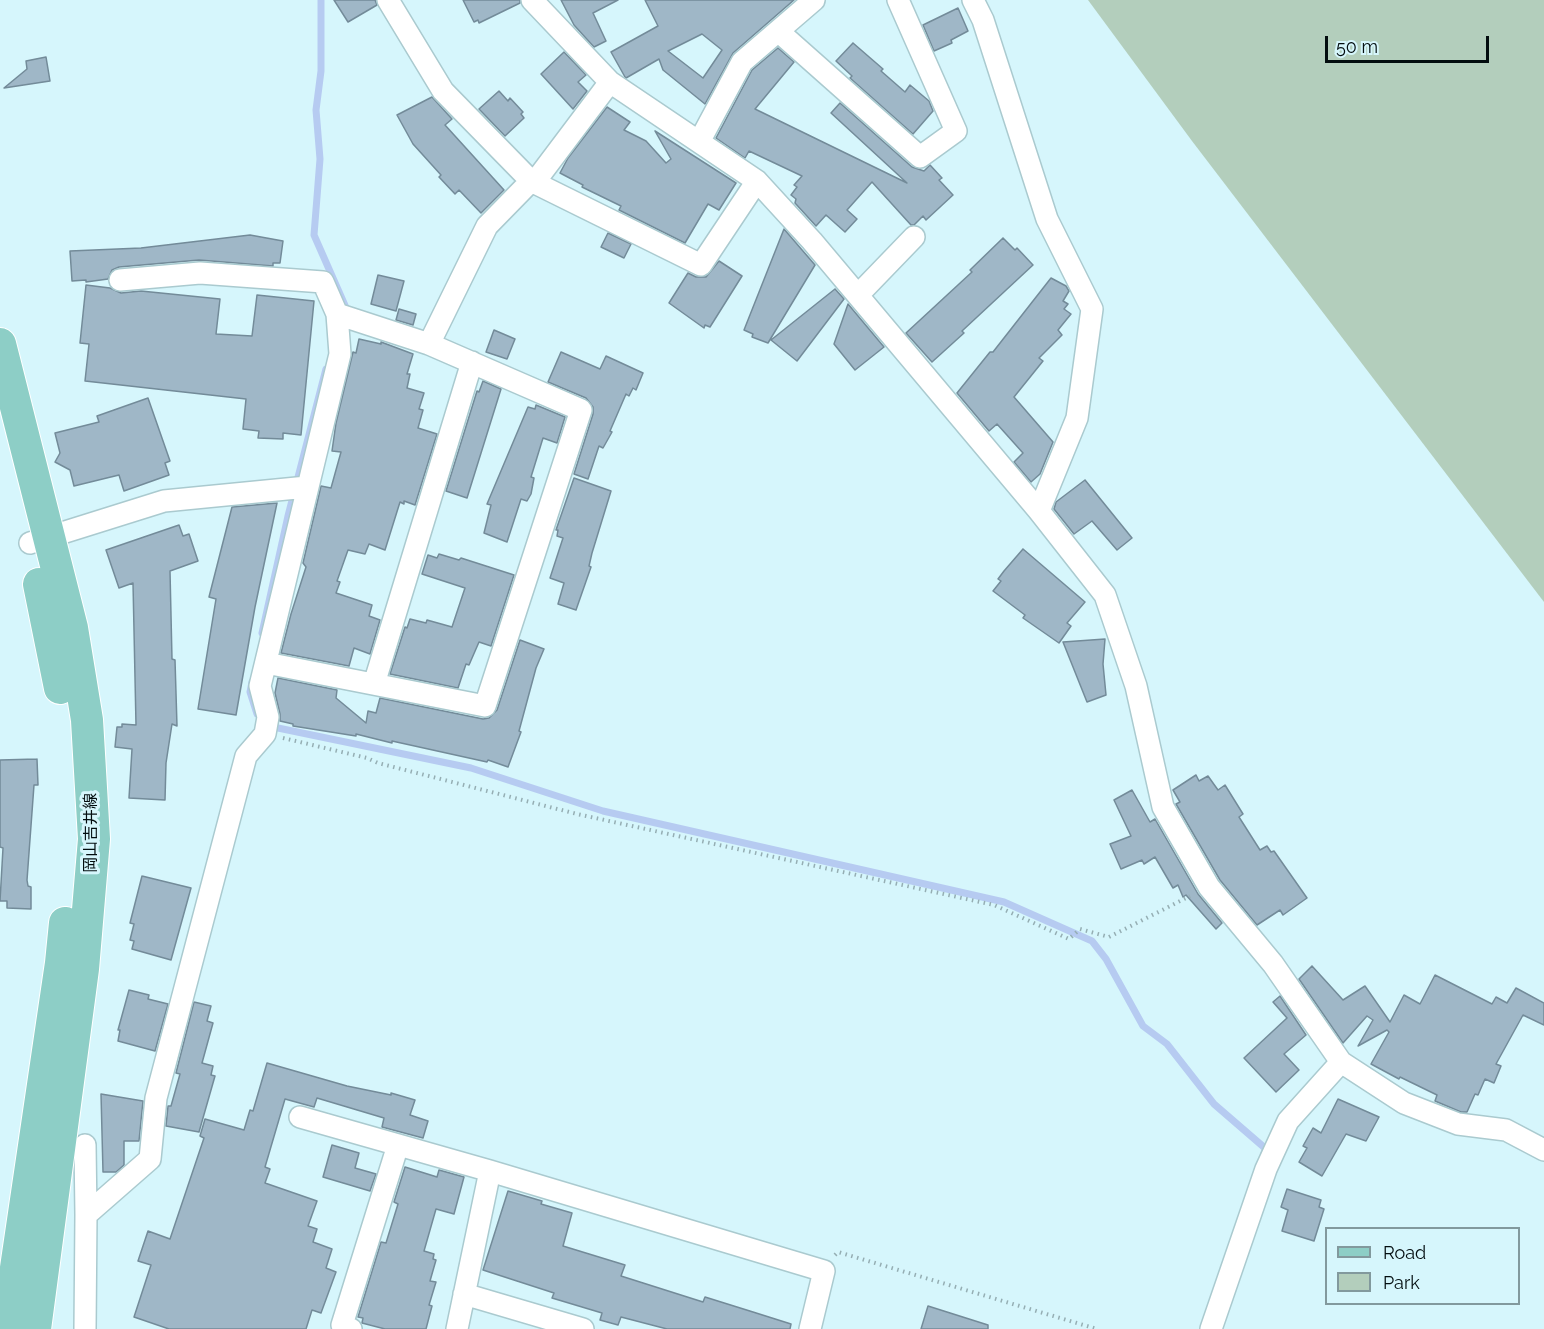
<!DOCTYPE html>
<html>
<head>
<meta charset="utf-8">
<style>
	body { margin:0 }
	#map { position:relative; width:1544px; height:1329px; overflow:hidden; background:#d6f6fc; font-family:Raleway,sans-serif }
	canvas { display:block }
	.legend { position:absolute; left:1325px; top:1227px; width:195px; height:78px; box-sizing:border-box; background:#d6f6fc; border:2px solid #82999d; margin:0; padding:8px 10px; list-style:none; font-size:18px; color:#030d0f }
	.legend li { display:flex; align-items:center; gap:12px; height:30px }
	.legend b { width:30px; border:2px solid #82999d }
	.scale { position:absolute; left:1325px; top:36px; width:164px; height:27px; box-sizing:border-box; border:3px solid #030d0f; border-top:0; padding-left:8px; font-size:18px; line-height:21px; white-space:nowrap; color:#030d0f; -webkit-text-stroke:4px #d6f6fc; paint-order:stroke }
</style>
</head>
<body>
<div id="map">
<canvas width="1544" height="1329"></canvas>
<ul class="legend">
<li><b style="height:8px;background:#8dcec6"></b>Road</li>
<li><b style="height:16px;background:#b3cebc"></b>Park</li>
</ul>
<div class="scale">50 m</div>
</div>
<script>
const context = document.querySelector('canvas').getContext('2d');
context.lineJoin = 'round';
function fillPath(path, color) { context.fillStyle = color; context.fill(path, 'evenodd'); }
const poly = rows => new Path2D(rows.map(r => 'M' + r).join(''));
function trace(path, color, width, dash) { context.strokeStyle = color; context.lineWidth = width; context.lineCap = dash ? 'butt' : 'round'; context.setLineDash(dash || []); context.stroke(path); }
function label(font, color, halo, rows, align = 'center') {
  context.font = font + ' Raleway,"Noto Sans JP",sans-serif'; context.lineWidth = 6; context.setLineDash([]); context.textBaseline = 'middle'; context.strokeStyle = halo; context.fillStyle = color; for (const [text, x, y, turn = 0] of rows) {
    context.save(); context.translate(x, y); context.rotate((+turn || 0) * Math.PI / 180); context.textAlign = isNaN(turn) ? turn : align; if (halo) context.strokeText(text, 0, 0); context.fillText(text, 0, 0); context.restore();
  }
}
fillPath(poly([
	[1088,0,1544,0,1544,602,1192,141]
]), '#b3cebc');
trace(poly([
	[321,0,321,71,316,110,320,159,314,235,347,310,345,314],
	[262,633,288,516,326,369],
	[252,682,250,692,257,714],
	[269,724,278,728,471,768,603,811,1004,902,1092,941,1106,959,1143,1026,1167,1044,1214,1104,1266,1149,1264,1153]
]), '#b6cbf1', 7);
const building = poly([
	[334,0,375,0,377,5,348,22,334,0],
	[463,0,520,0,520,3,479,23,478,20,474,22,463,0],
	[561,0,618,0,593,13,606,41,594,47,574,25,561,0],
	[645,0,794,0,733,53,705,104,663,70,659,59,626,78,625,77,611,52,658,26,645,0],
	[702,34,722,50,703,78,668,51,702,34],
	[958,8,968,31,951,40,952,43,934,51,923,25,958,8],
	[853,43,883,69,881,71,905,92,910,85,929,101,933,111,913,134,850,78,852,76,836,61,853,43],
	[778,48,794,62,755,109,907,183,831,113,840,103,912,167,924,171,930,165,942,178,939,180,953,195,926,220,923,216,914,225,911,225,872,182,847,210,857,219,845,232,826,215,816,226,795,203,796,199,791,195,797,187,794,185,802,176,749,151,745,158,716,138,752,70,778,48],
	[564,52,586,75,578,82,587,91,573,109,541,74,564,52],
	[46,57,50,81,4,88,27,69,26,61,46,57],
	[499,91,508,101,510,98,523,112,521,114,524,118,505,136,479,109,499,91],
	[432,97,452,119,445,125,504,190,481,213,459,190,455,194,439,177,441,175,413,144,397,115,432,97],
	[607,107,630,122,624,130,646,141,666,163,671,159,655,131,736,183,719,210,708,204,685,243,619,210,621,206,582,187,583,185,560,173,568,158,607,107],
	[784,229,815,265,768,343,752,337,753,334,744,330,784,229],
	[608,233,631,244,624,258,601,247,608,233],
	[250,235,283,241,280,263,273,263,273,266,199,260,119,267,112,270,108,279,86,282,86,280,72,281,70,251,141,248,250,235],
	[1003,238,1015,250,1017,248,1033,265,962,331,964,333,932,362,906,333,972,272,970,270,1003,238],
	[719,261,742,276,710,327,705,325,704,328,669,303,688,273,696,277,706,277,719,261],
	[378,275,404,281,396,311,371,304,378,275],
	[1051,278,1066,286,1069,291,1063,301,1068,304,1064,309,1071,314,1058,330,1062,335,1039,358,1043,361,1014,397,1053,442,1040,474,1031,482,1014,462,1023,453,997,424,989,431,957,393,990,352,993,352,1051,278],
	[86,285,110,288,121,293,141,291,220,299,216,334,252,336,257,295,314,301,301,435,283,433,283,439,258,438,259,431,243,429,246,399,85,381,89,344,80,343,86,285],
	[835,289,844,299,797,361,771,340,835,289],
	[848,304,884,347,855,370,834,344,848,304],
	[399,309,416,314,413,325,396,320,399,309],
	[494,330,515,339,507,359,486,352,494,330],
	[359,339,381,344,381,342,413,354,407,374,410,374,407,388,424,393,419,409,423,410,418,428,437,434,415,505,404,501,404,504,400,502,385,550,369,544,365,554,348,550,337,581,340,582,336,593,372,605,369,616,380,620,370,654,354,648,349,666,281,653,291,614,306,567,303,563,321,486,331,488,341,452,332,451,336,423,353,352,356,353,359,339],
	[561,352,600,369,606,356,643,373,636,390,633,388,629,396,626,394,610,431,612,432,603,448,599,446,588,479,574,474,593,414,593,407,586,398,548,382,561,352],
	[483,381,501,389,467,498,446,491,477,391,479,392,483,381],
	[148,398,170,461,165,463,169,475,124,491,119,475,74,486,70,470,55,462,60,453,55,433,99,422,97,416,148,398],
	[536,405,565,417,557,443,543,438,531,477,534,478,531,494,527,501,521,499,507,542,484,533,491,505,487,504,528,407,535,409,536,405],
	[574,478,611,491,592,553,589,566,591,567,576,610,558,604,564,583,550,578,563,538,557,536,558,530,556,530,574,478],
	[1085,480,1132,538,1117,550,1092,521,1074,534,1054,509,1056,502,1085,480],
	[277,503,255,607,236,715,198,709,216,599,209,597,232,507,277,503],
	[179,525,183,536,189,534,198,561,170,571,172,659,175,660,177,726,172,724,166,763,165,800,129,798,132,749,115,747,117,727,122,727,122,724,136,725,133,583,119,588,106,550,179,525],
	[1023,549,1085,602,1067,623,1071,626,1059,643,1023,618,1025,615,993,591,1001,581,998,579,1004,571,1023,549],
	[439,554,459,560,461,558,514,575,491,646,479,642,469,665,466,664,458,688,390,674,405,627,407,628,410,619,426,623,427,620,452,627,465,588,422,574,428,555,437,558,439,554],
	[1105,639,1103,664,1106,695,1087,702,1063,642,1105,639],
	[520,640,544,649,536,668,519,731,521,732,508,767,488,760,487,762,392,741,392,743,356,734,356,736,293,726,293,724,280,721,280,714,275,693,278,678,337,690,336,698,366,723,368,711,376,713,380,698,483,719,489,718,497,710,520,640],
	[37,759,38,785,34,785,27,880,28,886,31,887,31,909,7,908,7,901,0,901,3,848,0,847,0,760,37,759],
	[1196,775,1199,781,1208,776,1218,790,1225,785,1243,814,1239,817,1260,850,1267,846,1271,852,1274,851,1307,898,1283,915,1280,910,1257,925,1220,880,1176,804,1180,802,1173,790,1196,775],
	[1132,790,1150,822,1155,819,1198,894,1222,923,1216,929,1186,895,1183,897,1178,885,1173,888,1155,857,1144,864,1142,860,1121,869,1110,844,1131,836,1114,800,1132,790],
	[142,876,191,888,171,960,132,949,134,941,130,940,134,924,130,923,142,876],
	[1312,966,1343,1000,1365,986,1390,1022,1404,995,1420,1004,1435,975,1492,1004,1496,997,1507,1003,1516,988,1544,1003,1544,1025,1523,1015,1496,1064,1501,1066,1494,1083,1485,1079,1478,1095,1475,1094,1467,1112,1461,1112,1435,1101,1437,1095,1400,1077,1399,1079,1371,1064,1389,1032,1387,1030,1358,1046,1373,1020,1367,1016,1343,1043,1299,979,1312,966],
	[129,990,149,995,148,999,168,1004,155,1051,118,1041,120,1030,118,1030,129,990],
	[1280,996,1306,1035,1284,1054,1299,1070,1276,1092,1244,1058,1287,1018,1273,1002,1280,996],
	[194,1002,211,1006,207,1021,213,1023,202,1063,213,1066,211,1075,215,1076,199,1132,166,1126,168,1106,171,1106,180,1074,176,1073,194,1002],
	[267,1063,347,1086,391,1095,391,1093,415,1100,410,1115,428,1121,423,1138,382,1127,384,1118,317,1098,314,1107,285,1099,265,1167,270,1169,265,1183,317,1201,308,1226,317,1229,313,1242,332,1249,326,1268,336,1272,321,1313,312,1310,306,1329,169,1329,134,1317,151,1265,138,1261,148,1231,170,1239,204,1138,200,1136,205,1119,244,1130,250,1110,253,1111,267,1063],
	[101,1094,143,1101,139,1141,124,1141,124,1165,116,1172,103,1172,101,1094],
	[1338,1099,1379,1117,1366,1141,1346,1134,1322,1176,1299,1162,1307,1148,1303,1146,1313,1128,1321,1133,1338,1099],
	[332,1145,359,1153,355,1168,376,1174,370,1191,323,1177,332,1145],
	[405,1167,437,1177,439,1170,464,1177,454,1214,436,1209,424,1251,434,1254,433,1259,436,1260,430,1281,436,1282,429,1305,432,1306,426,1329,385,1329,362,1323,363,1318,358,1317,381,1242,386,1243,398,1204,394,1202,405,1167],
	[1287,1189,1321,1200,1319,1207,1324,1209,1314,1241,1282,1231,1288,1210,1281,1207,1287,1189],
	[508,1191,542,1201,541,1204,572,1213,563,1246,625,1265,621,1276,703,1302,705,1297,753,1312,791,1324,790,1329,667,1329,621,1317,618,1325,600,1320,602,1313,552,1298,554,1293,483,1270,508,1191],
	[928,1306,988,1325,988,1329,921,1329,928,1306]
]);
fillPath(building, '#9fb7c7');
trace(building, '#738b99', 1.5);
const minor = poly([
	[388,0,443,91,531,181,701,265,757,181],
	[532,0,610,82,757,181,812,241,1039,511,1105,595,1136,686,1163,807,1209,887,1273,964,1341,1062,1404,1103,1458,1124,1506,1130,1544,1150],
	[973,0,983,20,1047,219,1092,309,1077,418,1039,511],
	[778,31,920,157,956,131,898,0],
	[699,142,742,62,814,0],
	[858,295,914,237],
	[429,344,487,226,531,181,540,175,610,82],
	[30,543,164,501,307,487],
	[266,663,485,706,581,410,429,344,337,314],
	[374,684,472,362],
	[300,1117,490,1171,824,1271,810,1329],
	[85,1145,86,1215],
	[464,1294,583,1329],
	[85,1329,86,1215,150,1159,156,1098,246,756,265,734,268,717,260,686,340,354,337,314,323,282,200,273,120,280],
	[351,1329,342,1325,398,1145],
	[457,1329,490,1171],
	[1211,1329,1266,1169,1288,1121,1341,1062]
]);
const primary = poly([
	[0,344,72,628,87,720,94,839,83,969,35,1329],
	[39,584,60,688],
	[7,1329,61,963,65,923]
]);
trace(minor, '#aacacf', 24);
trace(primary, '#fff', 34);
trace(poly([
	[283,738,367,758,378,763,577,814,994,905,1069,939,1080,929,1109,937,1190,896],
	[835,1255,838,1252,1097,1329]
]), '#95aeb3', 4, [1.5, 4.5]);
trace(minor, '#fff', 21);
trace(primary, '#8dcec6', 32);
label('16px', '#030d0f', '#d6f6fc', [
	["岡山吉井線",91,833,-90]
]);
</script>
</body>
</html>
